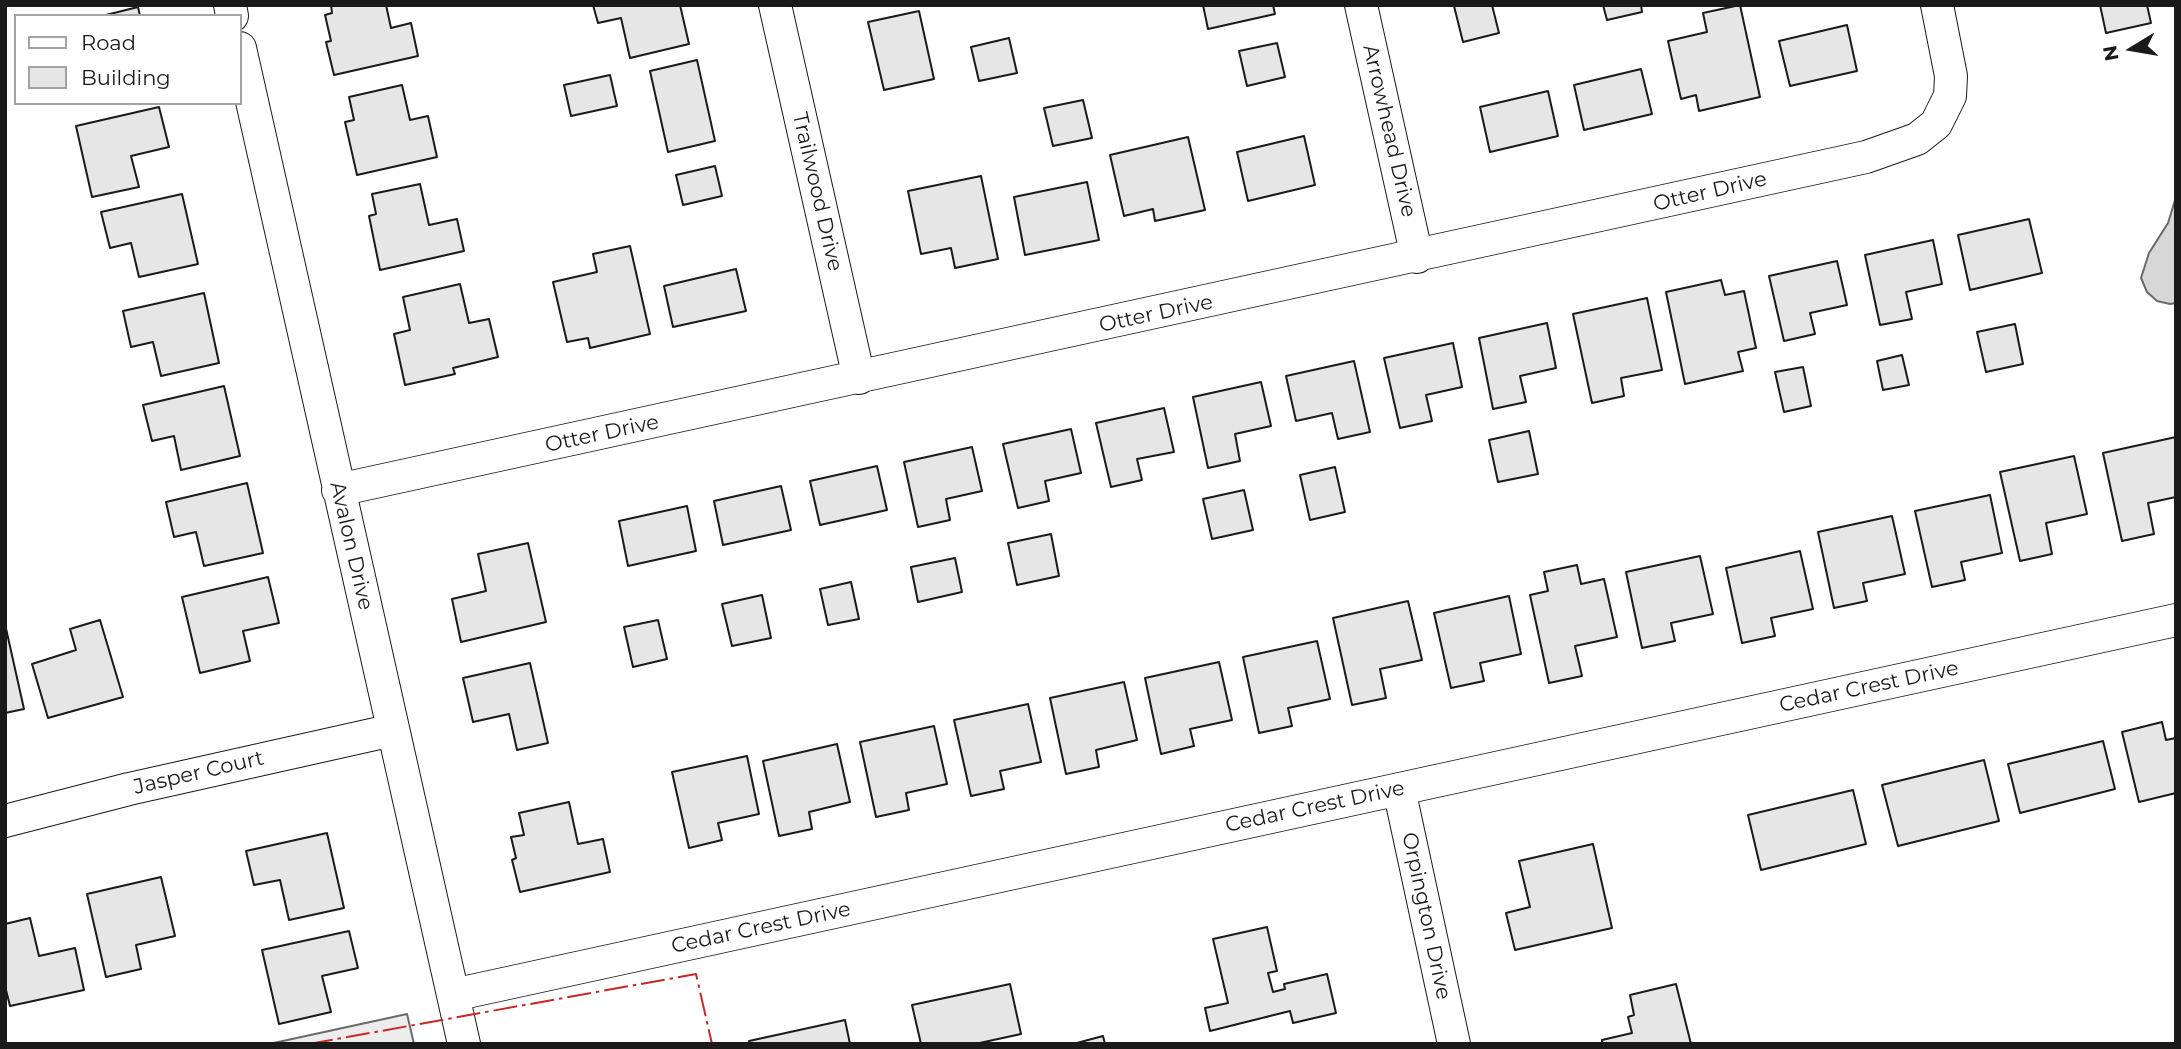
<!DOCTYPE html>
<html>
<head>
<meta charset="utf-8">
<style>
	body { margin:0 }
	#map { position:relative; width:2181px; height:1049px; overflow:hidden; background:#fff; font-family:Montserrat,sans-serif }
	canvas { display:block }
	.frame { position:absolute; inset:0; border:7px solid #1a1a1a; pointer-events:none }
	.legend { position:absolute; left:14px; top:14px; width:228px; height:91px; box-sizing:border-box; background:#fff; border:2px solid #a3a3a3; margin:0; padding:9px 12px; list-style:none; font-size:21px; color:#1a1a1a }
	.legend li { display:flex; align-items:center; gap:14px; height:35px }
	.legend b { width:35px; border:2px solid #a3a3a3 }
	.north { position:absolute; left:2097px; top:14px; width:70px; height:70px; -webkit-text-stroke:5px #fff; paint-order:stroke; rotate:259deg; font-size:19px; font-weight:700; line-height:28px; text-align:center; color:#1a1a1a }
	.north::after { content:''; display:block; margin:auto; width:24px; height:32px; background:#1a1a1a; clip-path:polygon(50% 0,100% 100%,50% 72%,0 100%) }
</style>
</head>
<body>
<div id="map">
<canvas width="2181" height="1049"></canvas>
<div class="frame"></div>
<ul class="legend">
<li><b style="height:9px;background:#fff"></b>Road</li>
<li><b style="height:19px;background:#e6e6e6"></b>Building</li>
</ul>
<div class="north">N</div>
</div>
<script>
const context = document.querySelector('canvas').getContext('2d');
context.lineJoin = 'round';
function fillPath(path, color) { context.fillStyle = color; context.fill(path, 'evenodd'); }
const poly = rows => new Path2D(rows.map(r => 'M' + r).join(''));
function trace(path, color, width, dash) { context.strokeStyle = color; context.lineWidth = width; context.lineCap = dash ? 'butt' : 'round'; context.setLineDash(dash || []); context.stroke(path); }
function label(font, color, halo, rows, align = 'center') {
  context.font = font + ' Montserrat,sans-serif'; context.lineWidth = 5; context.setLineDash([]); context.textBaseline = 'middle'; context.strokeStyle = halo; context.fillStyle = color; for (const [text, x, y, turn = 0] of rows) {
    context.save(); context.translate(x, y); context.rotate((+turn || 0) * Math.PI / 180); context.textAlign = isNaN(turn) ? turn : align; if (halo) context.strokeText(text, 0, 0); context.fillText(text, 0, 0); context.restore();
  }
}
const green = poly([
	[407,1014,414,1044,269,1044,407,1014]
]);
fillPath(green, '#ededed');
trace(green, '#6a6a6a', 2);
const water = poly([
	[2176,197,2176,303,2170,304,2157,301,2147,292,2141,278,2149,253,2168,223,2176,197]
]);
fillPath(water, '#d7d7d7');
trace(water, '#6a6a6a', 2);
const building = poly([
	[331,5,386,5,391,28,411,23,418,56,334,75,326,42,331,41,325,15,332,13,331,5],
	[593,5,680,5,689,44,630,58,621,18,598,23,593,5],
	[1203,5,1273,5,1275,14,1208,29,1203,5],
	[1492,5,1499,33,1463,42,1454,6,1492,5],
	[1603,5,1641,5,1642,12,1607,20,1603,5],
	[1740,5,1760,97,1699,111,1696,95,1681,99,1668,41,1707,32,1703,13,1740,5],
	[2100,5,2147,5,2151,23,2106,33,2100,5],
	[138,7,140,16,102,16,138,7],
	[919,11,934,79,884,90,868,22,919,11],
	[1847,25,1857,71,1790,86,1779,41,1847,25],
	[1009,38,1017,73,979,81,971,47,1009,38],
	[1277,43,1285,77,1247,86,1239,51,1277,43],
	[697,60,715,141,668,152,650,71,697,60],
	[1641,69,1652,114,1584,130,1574,85,1641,69],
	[610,75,617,106,571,116,564,85,610,75],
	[402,85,410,120,428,116,437,157,357,175,345,122,354,120,349,97,402,85],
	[1548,91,1558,136,1490,152,1480,107,1548,91],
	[1083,100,1092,138,1053,146,1044,108,1083,100],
	[159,107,169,147,131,156,139,187,92,197,76,126,159,107],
	[1304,136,1315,185,1248,201,1237,152,1304,136],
	[1188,137,1205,210,1155,221,1153,209,1124,216,1110,155,1188,137],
	[715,166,722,196,683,205,676,175,715,166],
	[981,176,998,259,955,268,951,248,921,254,908,191,981,176],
	[1087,182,1099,240,1025,255,1014,197,1087,182],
	[420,184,429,225,457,219,464,251,380,270,369,216,376,214,372,194,420,184],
	[182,194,198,264,139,277,131,243,110,248,101,212,182,194],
	[2029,219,2042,273,1970,290,1958,235,2029,219],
	[1933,240,1942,284,1906,292,1912,319,1880,325,1865,255,1933,240],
	[630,246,650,334,590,348,588,338,567,342,553,282,597,272,593,254,630,246],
	[1837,261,1847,305,1810,313,1815,334,1784,341,1769,276,1837,261],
	[736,269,746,311,673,327,664,286,736,269],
	[1721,280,1725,295,1744,291,1756,348,1738,352,1743,371,1685,384,1666,292,1721,280],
	[460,284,469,323,489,319,498,357,453,368,455,374,405,385,394,334,410,330,403,297,460,284],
	[204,293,219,363,161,376,153,342,131,347,123,311,204,293],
	[1647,298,1662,370,1621,378,1624,396,1592,403,1573,314,1647,298],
	[1547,323,1556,368,1520,376,1526,402,1493,409,1479,338,1547,323],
	[2015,324,2023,364,1986,372,1977,332,2015,324],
	[1453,343,1462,387,1426,395,1432,421,1400,428,1384,358,1453,343],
	[1902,355,1909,385,1883,390,1877,361,1902,355],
	[1354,361,1370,432,1338,439,1332,413,1296,421,1286,376,1354,361],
	[1803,367,1811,406,1784,412,1775,372,1803,367],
	[1261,382,1271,426,1235,434,1240,461,1208,468,1193,397,1261,382],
	[224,386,240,456,181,470,174,436,152,441,143,405,224,386],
	[1164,408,1174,452,1137,459,1142,480,1111,487,1096,423,1164,408],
	[1071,429,1081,473,1045,481,1049,501,1018,508,1003,444,1071,429],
	[1529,431,1538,474,1498,482,1489,440,1529,431],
	[2176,437,2176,497,2148,503,2154,534,2122,541,2103,453,2176,437],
	[972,447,982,491,946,499,950,520,918,527,904,462,972,447],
	[2074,456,2087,514,2046,523,2052,554,2020,561,2000,472,2074,456],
	[877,466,887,510,820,525,810,481,877,466],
	[1335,467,1345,512,1310,520,1300,475,1335,467],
	[247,483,263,553,204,566,196,532,174,537,166,502,247,483],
	[781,486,791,530,723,545,714,501,781,486],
	[1244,490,1253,530,1212,539,1203,499,1244,490],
	[1990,495,2002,553,1961,562,1965,580,1932,587,1915,511,1990,495],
	[687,506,696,551,628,566,619,521,687,506],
	[1892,516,1905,574,1863,583,1867,601,1834,608,1818,532,1892,516],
	[1051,534,1059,576,1017,585,1008,543,1051,534],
	[528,543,546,622,461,642,452,599,486,591,478,554,528,543],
	[1800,551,1813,609,1771,618,1775,636,1742,643,1726,568,1800,551],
	[1700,556,1713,614,1671,623,1675,641,1642,648,1626,572,1700,556],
	[955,558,962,592,918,602,911,567,955,558],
	[1577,565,1581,584,1604,579,1617,637,1575,646,1582,676,1549,683,1530,595,1548,591,1544,572,1577,565],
	[268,577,279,623,243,631,250,661,200,673,182,597,268,577],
	[851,582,859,619,828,625,820,589,851,582],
	[762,595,771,638,732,646,722,604,762,595],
	[1509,596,1521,654,1480,663,1484,681,1451,688,1434,613,1509,596],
	[1408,601,1422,660,1380,669,1386,698,1352,705,1333,618,1408,601],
	[100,620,123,697,48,718,32,664,76,650,70,629,100,620],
	[658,620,667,659,633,667,624,627,658,620],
	[5,624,24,709,5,713,5,624],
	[1317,641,1330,699,1288,708,1292,726,1259,733,1243,657,1317,641],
	[1219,662,1232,720,1190,729,1194,746,1161,754,1145,678,1219,662],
	[530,663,548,743,517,750,509,714,473,722,463,678,530,663],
	[1124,682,1137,740,1096,750,1099,767,1066,774,1050,698,1124,682],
	[1028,704,1041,762,1000,771,1004,789,971,796,954,720,1028,704],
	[2162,722,2166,740,2176,738,2176,793,2139,802,2122,732,2162,722],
	[934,726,947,784,906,793,909,810,876,817,860,742,934,726],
	[2103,741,2115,789,2020,813,2008,764,2103,741],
	[837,744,850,802,809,812,812,829,779,836,763,761,837,744],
	[747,756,759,814,718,823,722,840,689,848,672,772,747,756],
	[1984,760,1999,821,1898,846,1882,785,1984,760],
	[1853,790,1866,844,1761,870,1748,815,1853,790],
	[569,802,578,844,603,839,610,872,520,892,512,860,516,858,511,837,524,835,519,813,569,802],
	[327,833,344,908,289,920,280,880,254,885,246,851,327,833],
	[1593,844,1612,928,1515,950,1506,913,1530,907,1519,861,1593,844],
	[161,877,175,936,136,945,141,969,106,977,87,894,161,877],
	[30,918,39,956,75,948,84,990,10,1006,5,986,5,924,30,918],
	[1267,927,1277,971,1268,973,1273,992,1285,989,1284,984,1327,974,1336,1013,1293,1023,1290,1011,1210,1031,1205,1008,1228,1003,1213,939,1267,927],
	[349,931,358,968,322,976,331,1012,279,1024,262,950,349,931],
	[1010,984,1021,1034,975,1044,921,1044,912,1005,1010,984],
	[1676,984,1691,1044,1602,1044,1602,1040,1632,1033,1628,1017,1634,1015,1630,995,1676,984],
	[845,1020,850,1044,750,1044,749,1041,845,1020],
	[1103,1036,1105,1044,1073,1044,1103,1036]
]);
fillPath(building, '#e6e6e6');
trace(building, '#1a1a1a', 2);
const minor = poly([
	[230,5,232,16],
	[775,5,859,378],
	[1361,5,1417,257],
	[240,48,464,1044],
	[338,490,1866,157,1917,139,1936,124,1950,96,1951,76,1937,5],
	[1399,789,1454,1044],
	[5,821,129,789,393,730],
	[453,995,2176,620]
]);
trace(minor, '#1a1a1a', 34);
trace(minor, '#fff', 32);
trace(poly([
	[309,1044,696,974,712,1044]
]), '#c62828', 2, [24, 5, 3.5, 5]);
label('21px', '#1a1a1a', '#fff', [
	["Arrowhead Drive",1389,131,77],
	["Trailwood Drive",817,192,77],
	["Otter Drive",1710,192,-13],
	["Otter Drive",1156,314,-12],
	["Otter Drive",602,434,-12],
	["Avalon Drive",351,546,77],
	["Cedar Crest Drive",1869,687,-12],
	["Jasper Court",199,773,-13],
	["Cedar Crest Drive",1315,807,-12],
	["Orpington Drive",1426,916,78],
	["Cedar Crest Drive",761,928,-12]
]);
</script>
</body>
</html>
